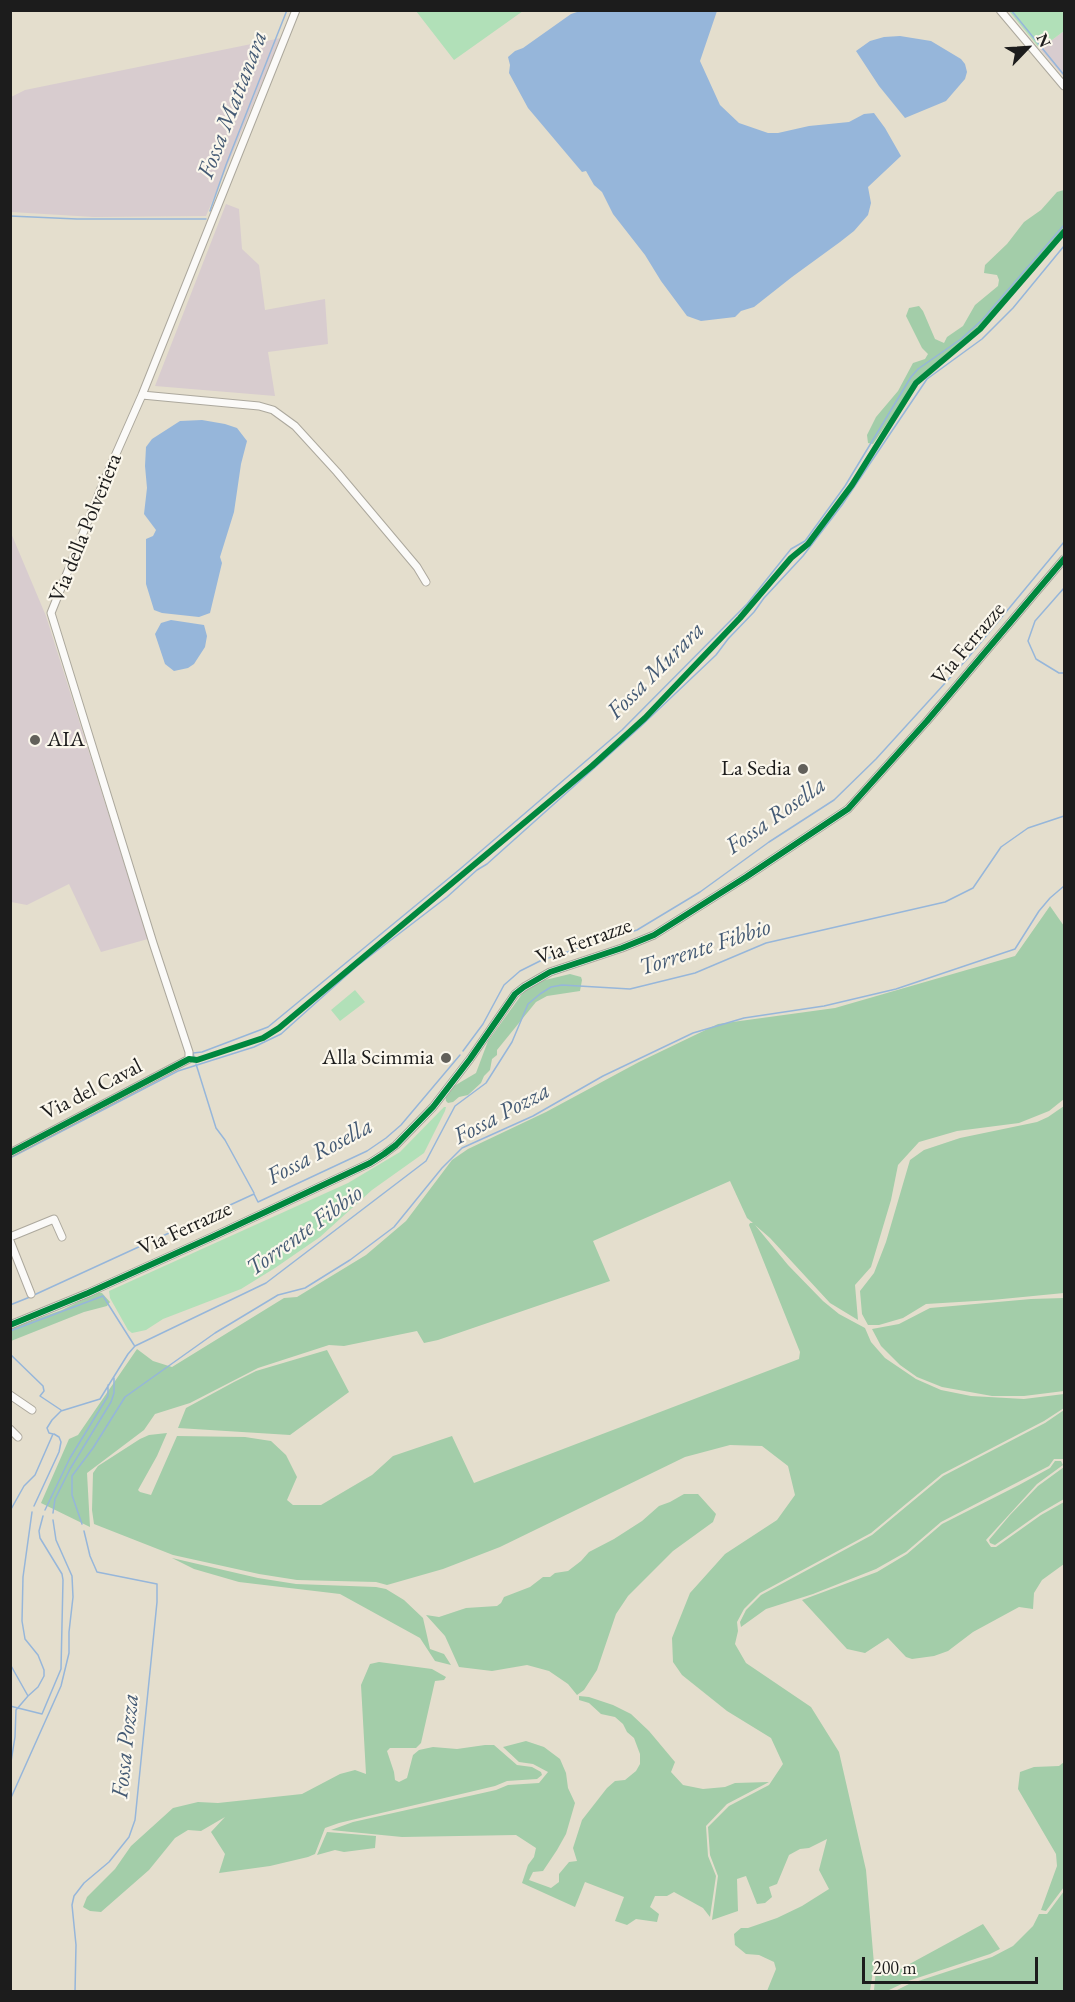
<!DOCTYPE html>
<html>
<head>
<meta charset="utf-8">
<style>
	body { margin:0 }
	#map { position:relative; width:1075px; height:2002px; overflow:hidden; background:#e4decd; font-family:"EB Garamond",serif }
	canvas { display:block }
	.frame { position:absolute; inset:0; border:12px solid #1c1c1c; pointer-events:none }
	.north { position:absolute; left:997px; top:18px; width:60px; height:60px; -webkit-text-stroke:4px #fbf7ec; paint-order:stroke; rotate:65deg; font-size:16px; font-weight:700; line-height:24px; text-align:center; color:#1c1c1c }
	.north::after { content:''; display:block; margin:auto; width:21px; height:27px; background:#1c1c1c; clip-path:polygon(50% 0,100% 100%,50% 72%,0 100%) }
	.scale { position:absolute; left:862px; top:1957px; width:176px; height:27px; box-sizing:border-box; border:3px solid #1c1c1c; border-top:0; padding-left:8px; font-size:18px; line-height:21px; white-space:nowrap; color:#1c1c1c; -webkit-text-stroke:4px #fbf7ec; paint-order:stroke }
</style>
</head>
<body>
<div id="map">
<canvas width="1075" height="2002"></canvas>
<div class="frame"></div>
<div class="north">N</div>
<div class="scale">200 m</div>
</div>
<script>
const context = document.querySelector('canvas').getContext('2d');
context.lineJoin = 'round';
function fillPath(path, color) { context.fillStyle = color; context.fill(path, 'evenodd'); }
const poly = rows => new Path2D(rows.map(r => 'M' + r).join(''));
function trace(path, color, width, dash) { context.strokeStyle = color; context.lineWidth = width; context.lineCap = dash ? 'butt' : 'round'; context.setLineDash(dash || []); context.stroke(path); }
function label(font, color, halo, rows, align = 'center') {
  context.font = font + ' "EB Garamond",serif'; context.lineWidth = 4.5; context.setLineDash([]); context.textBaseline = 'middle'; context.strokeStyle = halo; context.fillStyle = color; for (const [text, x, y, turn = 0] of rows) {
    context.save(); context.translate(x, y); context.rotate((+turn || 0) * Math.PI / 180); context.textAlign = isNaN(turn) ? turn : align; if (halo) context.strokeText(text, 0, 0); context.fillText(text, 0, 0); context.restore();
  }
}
fillPath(poly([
	[1064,31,1064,77,1040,49],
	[281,38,206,216,94,217,11,212,11,97,25,90],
	[226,204,239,209,242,249,259,265,265,310,325,299,328,344,268,352,275,396,155,386],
	[11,533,46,616,148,939,101,952,69,884,27,905,11,902]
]), '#d8cccf');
fillPath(poly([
	[416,11,523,11,454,60],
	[1009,11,1063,11,1064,31,1040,49],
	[355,990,365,1002,340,1021,331,1010],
	[444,1107,446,1107,445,1111,424,1153,372,1190,320,1237,275,1268,241,1289,163,1319,146,1330,132,1333,128,1330,110,1298,109,1291,348,1183,400,1152]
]), '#b1e0b8');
fillPath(poly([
	[1064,190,1064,229,1010,294,965,340,917,379,873,444,868,443,867,435,876,417,898,391,913,363,925,359,928,354,922,348,906,316,909,308,919,306,923,311,935,339,944,343,947,337,963,326,975,305,998,286,999,280,997,275,984,273,985,265,1007,244,1024,222,1041,210,1057,192],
	[1050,906,1064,926,1064,1099,1049,1111,1019,1123,957,1131,919,1142,898,1165,891,1200,871,1267,855,1285,858,1320,830,1303,770,1238,755,1225,788,1265,823,1301,839,1314,865,1328,871,1342,885,1358,916,1379,941,1390,971,1396,1024,1399,1064,1394,1064,1408,1044,1421,942,1474,871,1533,760,1593,744,1609,737,1622,738,1631,735,1644,746,1663,811,1707,839,1752,866,1870,874,1964,870,1991,767,1991,776,1969,774,1962,759,1955,746,1954,735,1945,734,1934,741,1928,748,1928,777,1918,802,1906,829,1889,819,1870,827,1839,809,1848,800,1849,789,1855,777,1884,769,1887,772,1897,765,1903,757,1904,746,1876,737,1879,738,1911,712,1920,718,1876,710,1855,708,1827,729,1806,769,1785,783,1764,771,1738,727,1711,682,1675,673,1662,672,1638,690,1593,725,1554,777,1520,795,1495,788,1466,762,1446,730,1445,685,1457,500,1547,443,1569,387,1585,376,1582,297,1580,259,1574,173,1555,94,1524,92,1510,93,1473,98,1466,140,1439,149,1435,167,1433,157,1456,138,1490,140,1492,151,1495,177,1436,245,1437,271,1441,286,1455,297,1477,287,1500,293,1505,321,1505,372,1475,393,1456,452,1436,474,1483,799,1359,800,1352,749,1225,750,1223,753,1223,747,1218,730,1181,593,1241,610,1281,438,1340,424,1343,417,1331,344,1346,329,1345,258,1368,190,1403,155,1414,144,1430,87,1473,90,1527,41,1503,69,1439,78,1435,137,1349,153,1361,172,1367,284,1298,297,1297,366,1255,406,1221,452,1160,468,1149,546,1112,639,1062,718,1024,835,1008,1015,956],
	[570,974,581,977,582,980,580,991,547,996,536,1002,497,1050,497,1055,492,1059,490,1070,484,1076,481,1083,468,1095,459,1097,453,1102,448,1103,446,1101,445,1094,454,1086,476,1073,488,1041,522,994,531,985,541,981],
	[1064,1106,1064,1293,992,1300,926,1304,903,1318,879,1325,868,1325,862,1314,860,1291,874,1273,886,1242,910,1160,924,1150,960,1138,1037,1122,1048,1117],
	[98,1292,102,1293,110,1302,107,1306,84,1312,11,1341,11,1328,62,1310],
	[1064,1298,1064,1391,1024,1396,992,1396,942,1387,917,1377,900,1365,881,1346,872,1329,899,1324,930,1308,1031,1299],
	[327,1350,349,1392,290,1435,178,1428,186,1408,234,1382,256,1371],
	[1064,1410,1064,1462,1063,1459,1054,1459,1049,1466,941,1522,906,1552,876,1569,813,1594,766,1609,741,1627,740,1622,746,1610,761,1595,872,1535,943,1476,1045,1423],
	[1055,1461,1061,1461,1063,1465,1037,1484,986,1540,991,1547,996,1547,1041,1515,1064,1502,1064,1564,1042,1580,1034,1593,1033,1609,1019,1607,973,1632,948,1651,934,1656,912,1659,906,1657,888,1638,865,1653,847,1649,802,1600,877,1572,907,1554,942,1524,1019,1485,1050,1468],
	[1064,1467,1064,1499,1040,1513,995,1545,990,1543,989,1540,1010,1515,1038,1486],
	[684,1494,698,1494,716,1514,713,1522,673,1551,628,1596,616,1614,597,1670,584,1690,577,1695,568,1684,549,1671,527,1665,492,1671,459,1667,445,1636,426,1615,439,1617,466,1608,497,1606,501,1603,504,1597,530,1587,543,1577,550,1577,555,1573,568,1571,581,1561,589,1552,614,1539,642,1521,659,1506,670,1502],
	[172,1558,258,1578,296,1584,376,1587,386,1589,404,1600,423,1618,430,1649,444,1654,451,1665,435,1661,420,1638,340,1594,239,1582,194,1569],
	[379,1662,432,1669,446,1677,444,1680,435,1681,421,1743,416,1748,390,1748,387,1751,394,1772,395,1780,399,1782,407,1778,413,1755,419,1750,433,1747,457,1749,485,1745,494,1745,517,1765,532,1767,541,1772,542,1775,537,1779,507,1781,495,1786,339,1823,325,1828,315,1854,308,1857,270,1866,219,1873,225,1854,211,1832,225,1817,201,1831,188,1830,175,1838,149,1870,101,1912,90,1911,83,1907,87,1897,115,1869,131,1846,173,1808,198,1802,218,1803,302,1794,340,1774,355,1770,366,1774,361,1685,370,1664],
	[579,1696,589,1697,613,1705,631,1714,649,1731,675,1762,671,1772,683,1785,703,1789,725,1787,735,1783,769,1782,727,1804,706,1826,708,1856,716,1876,710,1917,703,1908,674,1892,667,1896,655,1896,650,1907,659,1914,657,1922,636,1919,627,1925,615,1921,624,1897,585,1882,575,1907,522,1883,528,1865,534,1857,536,1848,516,1835,402,1837,331,1830,353,1822,496,1790,508,1785,539,1783,548,1772,533,1764,519,1762,503,1747,526,1741,544,1747,560,1759,566,1773,568,1788,575,1803,566,1834,557,1850,543,1871,533,1872,529,1880,551,1888,559,1882,559,1874,569,1862,577,1861,573,1848,582,1820,607,1788,615,1781,625,1780,636,1771,640,1764,640,1754,634,1738,627,1732,623,1724,615,1717,601,1714,589,1703,579,1700],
	[1064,1762,1064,1887,1046,1911,1041,1910,1057,1866,1056,1854,1018,1789,1020,1772,1034,1767,1059,1766],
	[327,1832,376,1836,375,1848,344,1852,335,1850,317,1855],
	[1064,1891,1064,1991,895,1991,909,1984,992,1957,1013,1946,1033,1926,1039,1914,1047,1914],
	[983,1924,1000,1949,990,1954,908,1981,887,1991,874,1990,876,1970,886,1966,887,1971,893,1973]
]), '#a3cda9');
fillPath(poly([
	[583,10,717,11,700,61,720,105,739,123,768,133,778,133,809,126,849,122,864,114,874,113,885,128,901,156,868,187,871,203,868,215,854,231,840,242,792,277,754,307,741,311,735,317,701,321,687,316,661,281,645,255,613,214,602,192,594,185,586,171,582,172,528,108,509,73,510,65,508,57,515,51,523,48,571,14],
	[900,36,931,41,961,59,965,64,967,72,965,79,946,101,905,118,879,86,856,51,870,41,884,37],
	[202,420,225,424,237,428,247,441,241,464,234,512,220,557,222,563,210,613,199,617,162,613,154,610,146,584,146,539,153,536,156,530,144,514,147,488,145,466,146,447,152,439,180,421],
	[171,620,204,625,207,636,205,647,194,664,188,668,174,671,165,664,155,634,161,623]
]), '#96b6da');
trace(poly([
	[1011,10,1064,75],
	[210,211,226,165,287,10],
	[10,216,77,219,206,219],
	[1064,588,1035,621,1028,641,1036,659,1059,673,1064,673],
	[463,1051,483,1024,504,985,520,971,542,960,637,930,700,892,769,842,834,800,876,759,967,659,1064,542],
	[194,1057,193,1053,202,1052,268,1027,460,869,622,730,747,604,791,549,805,541,845,486,911,377,918,369,961,339,982,320,1064,225],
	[196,1064,216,1128,225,1140,254,1193],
	[10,1158,178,1071,254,1047,281,1034,357,966,447,897,477,870,487,864,639,728,716,655,728,639,754,612,764,598,803,556,842,505,927,379,982,339,1013,308,1064,246],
	[34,1295,254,1194,258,1202,367,1151,386,1138,401,1125,460,1055],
	[10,1305,30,1297],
	[10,1331,103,1296,134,1345],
	[10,1354,43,1386,44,1391,40,1396,61,1410],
	[34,1506,59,1452,61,1442,59,1437,54,1434],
	[45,1510,70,1458,108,1396,108,1385],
	[10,1511,24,1486,35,1475,53,1434,49,1433,47,1428,52,1420,61,1411,100,1399,128,1354,135,1346,266,1283,426,1161,455,1106,486,1083,512,1042,528,1004,540,994,551,987,562,985,630,989,695,973,766,943,945,902,973,888,1001,847,1028,828,1064,816],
	[53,1513,55,1499,70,1469,111,1402,114,1393,114,1378],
	[82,1524,72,1495,72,1476,93,1448,125,1397,215,1333,278,1295,305,1288,350,1260,394,1227,442,1168,462,1148,533,1116,603,1076,693,1033,744,1018,824,1006,896,989,1015,949,1039,911,1050,898,1064,886],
	[10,1664,28,1696,16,1710,15,1737,10,1768],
	[28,1696,38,1687,44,1676,44,1670,38,1655,25,1639,22,1621,23,1577,32,1512],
	[10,1706,42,1714,61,1669,63,1580,62,1574,40,1538,39,1531,43,1516],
	[10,1800,61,1686,69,1653,69,1632,73,1597,72,1576,56,1540,53,1520],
	[75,1992,76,1945,72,1905,74,1896,84,1883,109,1862,129,1837,135,1820,157,1602,157,1584,97,1572,90,1556,84,1531]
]), '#96b6da', 1.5);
const minor = poly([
	[1000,10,1064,86],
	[142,395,259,406,273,410,295,426,337,472,417,567,426,582],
	[10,1153,189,1059,189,1052,153,943,51,613,104,481,142,395,296,10],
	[10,1237,54,1219,62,1237],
	[10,1241,31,1294],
	[10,1325,88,1293,212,1237,370,1163,384,1154,396,1145,433,1107,470,1059,515,994,524,987,550,972,622,948,654,935,746,877,848,809,927,721,1064,559],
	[10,1395,32,1410],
	[10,1429,18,1437]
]);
trace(minor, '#aca89d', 9);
trace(minor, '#fbfaf8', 7);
trace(poly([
	[10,1153,189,1059,197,1060,263,1038,279,1028,592,766,645,718,740,618,791,558,808,544,852,485,916,383,980,329,1064,232],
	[10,1325,88,1293,212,1237,370,1163,384,1154,396,1145,433,1107,470,1059,515,994,524,987,550,972,622,948,654,935,746,877,848,809,927,721,1064,559]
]), '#00873e', 6);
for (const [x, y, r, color] of [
	[35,740,6,"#62605a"],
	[803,769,6,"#62605a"],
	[446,1058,6,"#62605a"]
]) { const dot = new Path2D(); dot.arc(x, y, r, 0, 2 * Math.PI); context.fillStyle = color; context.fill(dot); trace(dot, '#fbf7ec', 2); }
label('22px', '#1c1c1c', '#fbf7ec', [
	["Via della Polveriera",86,528,-68],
	["Via Ferrazze",969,644,-50],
	["Via Ferrazze",584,942,-20],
	["Via del Caval",92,1090,-27],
	["Via Ferrazze",185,1229,-25]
]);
label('22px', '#1c1c1c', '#fbf7ec', [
	["AIA",47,740,"left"],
	["La Sedia",791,769],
	["Alla Scimmia",434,1058]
], 'right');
label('italic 24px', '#445a74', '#fbf7ec', [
	["Fossa Mattanara",233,105,-69],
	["Fossa Murara",656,671,-45],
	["Fossa Rosella",776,816,-35],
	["Torrente Fibbio",705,948,-18],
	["Fossa Pozza",502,1114,-28],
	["Fossa Rosella",320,1152,-28],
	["Torrente Fibbio",305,1231,-36],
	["Fossa Pozza",126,1746,-84]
]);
</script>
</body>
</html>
